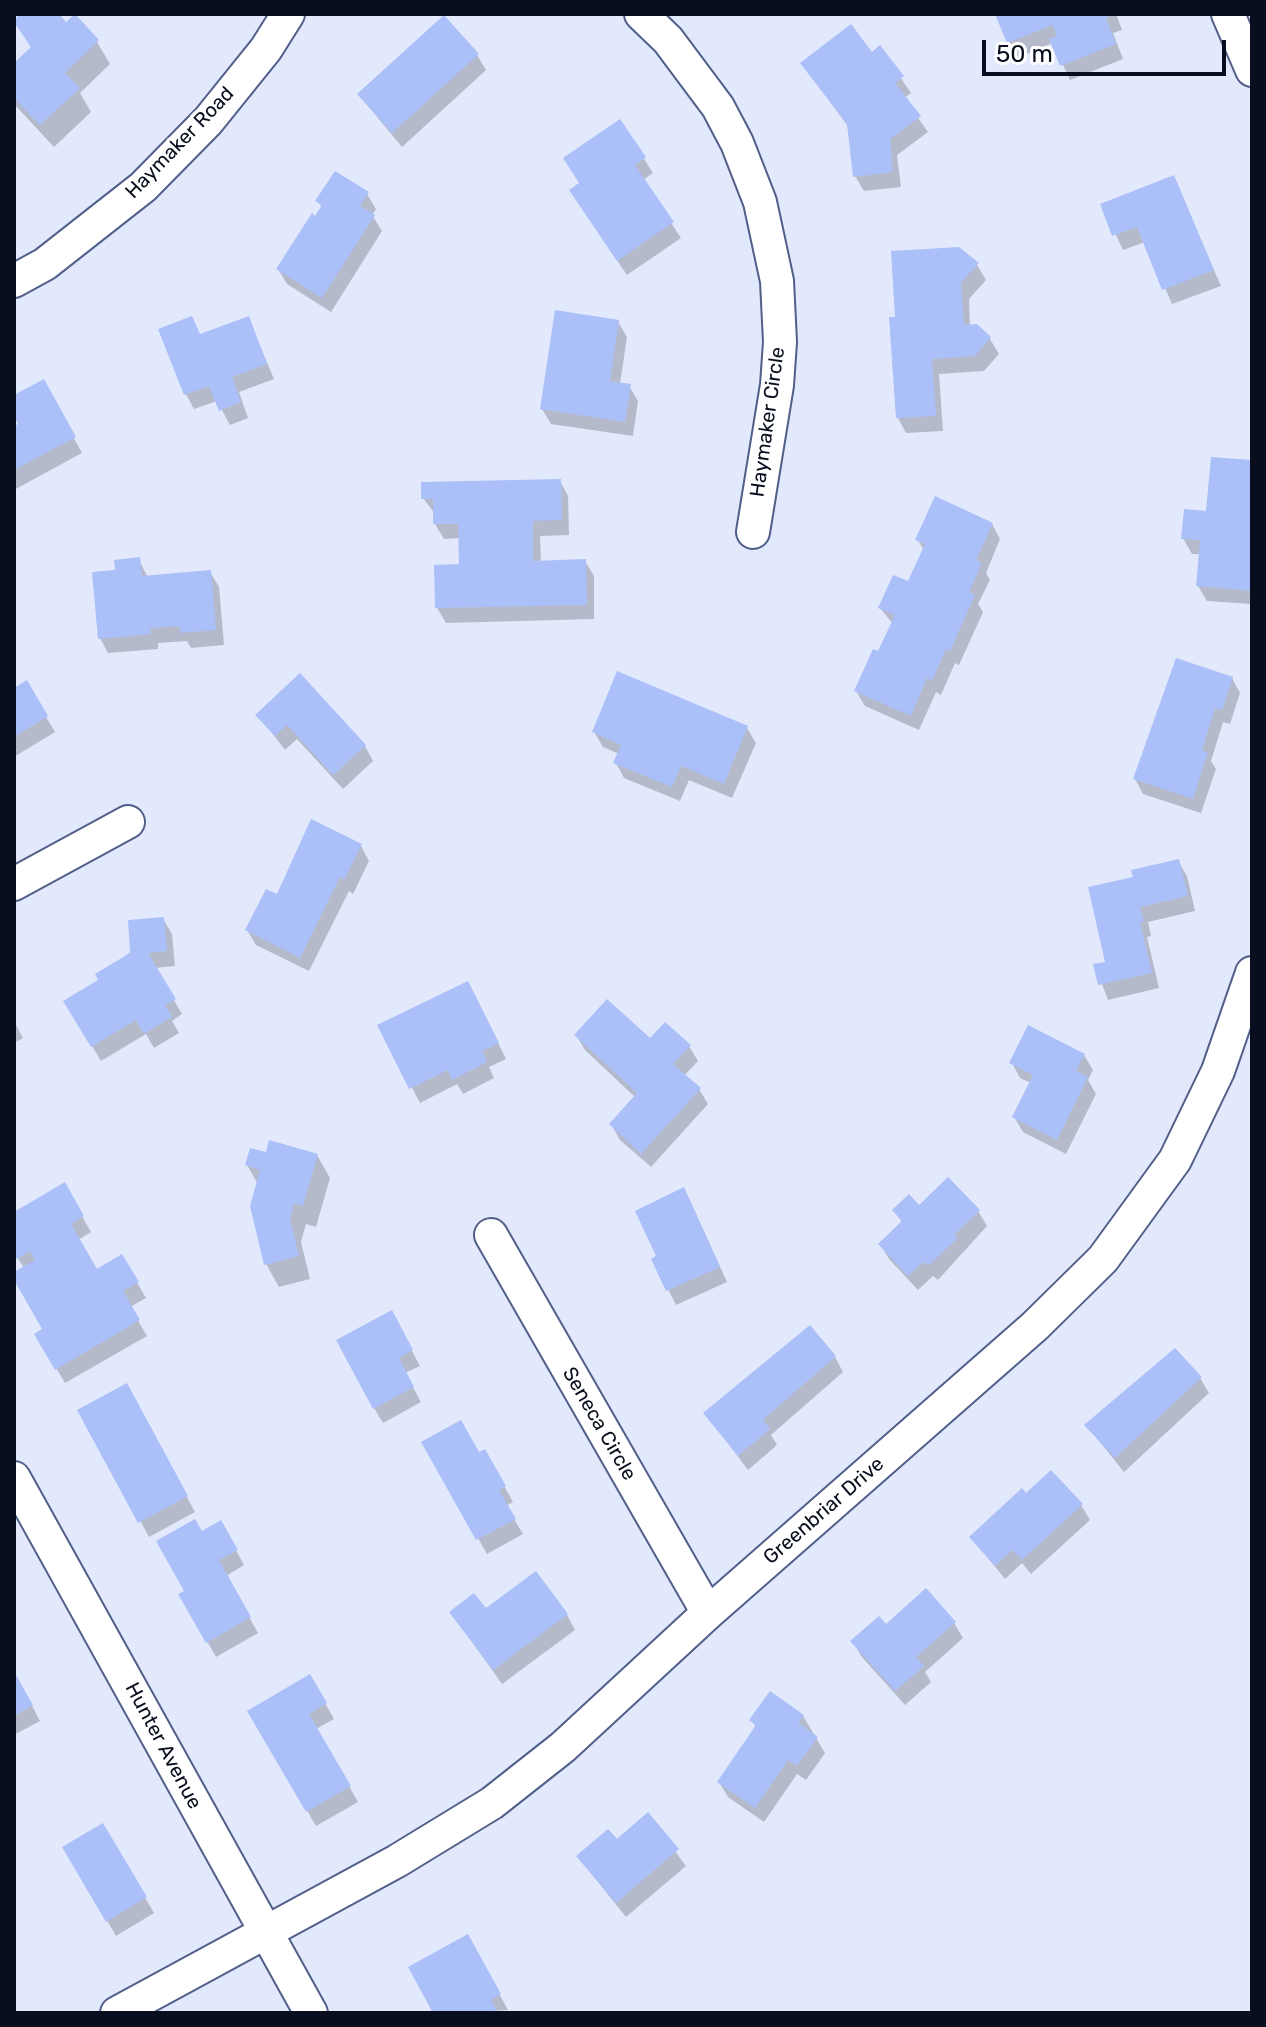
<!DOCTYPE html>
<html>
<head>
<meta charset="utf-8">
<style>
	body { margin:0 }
	#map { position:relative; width:1266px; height:2027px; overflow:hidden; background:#e2e9fd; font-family:Rubik,sans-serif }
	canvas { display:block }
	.frame { position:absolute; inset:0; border:16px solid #090e1e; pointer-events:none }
	.scale { position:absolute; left:982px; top:40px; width:244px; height:36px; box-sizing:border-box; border:4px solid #090e1e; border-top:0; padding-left:10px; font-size:24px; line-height:28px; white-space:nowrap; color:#090e1e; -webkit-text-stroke:6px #fff; paint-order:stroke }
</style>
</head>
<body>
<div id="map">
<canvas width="1266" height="2027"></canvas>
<div class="frame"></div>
<div class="scale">50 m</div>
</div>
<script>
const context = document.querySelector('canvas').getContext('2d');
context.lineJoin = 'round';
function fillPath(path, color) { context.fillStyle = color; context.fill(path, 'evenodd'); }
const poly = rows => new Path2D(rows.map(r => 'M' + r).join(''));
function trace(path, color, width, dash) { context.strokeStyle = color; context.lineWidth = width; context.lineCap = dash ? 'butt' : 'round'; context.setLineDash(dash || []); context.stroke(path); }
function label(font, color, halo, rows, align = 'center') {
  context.font = font + ' Rubik,sans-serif'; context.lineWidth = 7; context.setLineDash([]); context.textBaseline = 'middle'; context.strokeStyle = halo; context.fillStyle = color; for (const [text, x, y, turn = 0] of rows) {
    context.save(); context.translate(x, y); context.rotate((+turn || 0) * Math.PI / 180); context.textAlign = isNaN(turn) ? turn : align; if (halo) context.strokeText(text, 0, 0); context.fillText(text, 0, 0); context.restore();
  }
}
fillPath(poly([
	[22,14,56,14,66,25,97,42,110,64,80,93,91,112,54,147,14,104,14,65,32,49,15,20],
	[1116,14,1122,30,1113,33,1123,59,1070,80,1053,43,1017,58,997,15],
	[880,48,911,93,904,98,928,132,897,155,901,187,864,191,855,176,849,128,803,64,871,55],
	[477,55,486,70,402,147,359,95],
	[620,121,653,173,643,180,681,238,627,275,580,205,581,184],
	[1173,177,1221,286,1172,304,1145,242,1123,250,1102,205],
	[367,194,376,209,372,215,382,231,331,312,287,284,278,269,322,208,318,201],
	[977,265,986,280,969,299,970,327,976,326,990,339,999,354,984,371,939,374,943,431,906,433,898,418,897,319],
	[248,318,274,379,239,392,248,418,230,425,217,401,194,409,186,394,201,336],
	[618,322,627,337,620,384,629,386,638,401,633,436,551,424,542,409],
	[43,382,82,453,14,490,14,428,21,425,14,412,14,397],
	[1252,462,1252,604,1207,601,1198,586,1201,554,1192,554,1183,538],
	[560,481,568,496,569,535,540,536,541,562,585,561,594,576,594,619,446,623,437,608,461,566,461,538,444,539,435,524,435,514,423,498],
	[992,524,1000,539,986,573,990,580,978,604,983,612,959,665,955,663,941,695,936,692,919,730,865,706,856,691,893,624,880,608,910,584,924,551,918,540],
	[139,560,148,578,210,572,219,587,224,645,191,648,187,641,158,643,158,649,108,653,100,638,117,572],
	[1232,678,1240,693,1230,724,1223,722,1211,761,1216,769,1201,813,1143,794,1135,779],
	[26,683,55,732,14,757,14,690],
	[258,715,365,746,373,761,343,789,297,739,285,750],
	[747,728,756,743,732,798,689,780,680,801,624,778,616,763,619,754,603,747,594,732],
	[361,846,369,861,353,894,349,891,309,971,256,945,247,930,278,897],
	[1178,861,1187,876,1195,911,1148,922,1151,936,1147,937,1159,988,1108,1000,1095,966,1107,963,1135,879],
	[163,919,172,934,175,966,155,968,182,1014,172,1021,179,1033,154,1048,146,1034,101,1061,66,1002,101,981],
	[476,998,506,1059,489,1067,494,1078,463,1094,457,1084,420,1103,380,1026],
	[14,1021,23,1038,14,1043],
	[576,1035,689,1046,698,1061,684,1076,699,1089,708,1104,651,1167,620,1140,611,1124,636,1098,585,1050],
	[1084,1055,1093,1070,1088,1080,1096,1094,1066,1154,1023,1132,1014,1117,1031,1083,1020,1078,1012,1063],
	[267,1154,317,1155,330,1178,316,1227,306,1224,301,1242,310,1279,279,1287,266,1264,258,1184,247,1165],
	[64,1185,91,1232,78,1240,96,1272,122,1257,146,1298,130,1307,147,1336,65,1383,37,1335,44,1330,14,1276,24,1268,14,1252,14,1214],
	[692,1205,727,1282,676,1305,653,1260],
	[919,1207,978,1211,987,1226,938,1280,933,1276,918,1290,889,1259,880,1244,902,1223,895,1210],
	[391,1312,420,1366,405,1373,421,1402,383,1423,374,1408],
	[835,1357,843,1372,771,1435,777,1445,748,1470,706,1414],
	[1200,1378,1209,1393,1124,1472,1087,1426],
	[135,1400,195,1512,149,1537,80,1410],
	[424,1443,479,1455,493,1466,513,1502,506,1506,523,1534,487,1554],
	[1026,1495,1081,1505,1090,1520,1031,1574,1022,1563,1005,1579,971,1537],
	[221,1523,244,1565,226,1576,258,1633,216,1657,181,1595,187,1591,202,1534],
	[451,1612,567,1615,575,1630,502,1684],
	[954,1623,963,1638,925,1672,931,1682,905,1705,861,1656,853,1641,886,1627],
	[14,1671,40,1721,14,1735],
	[310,1677,334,1719,316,1729,358,1802,316,1826,250,1712],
	[803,1716,825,1753,806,1780,797,1774,764,1822,728,1797,719,1782,757,1729,752,1720],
	[648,1815,686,1866,626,1917,578,1857,617,1842],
	[103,1826,154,1913,116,1936,65,1848],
	[468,1937,508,2010,435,2013]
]), '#0003');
fillPath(poly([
	[19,14,59,14,66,22,75,14,99,40,65,73,80,88,40,125,14,98,14,63,31,47,14,22],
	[995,14,1116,14,1106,18,1116,44,1060,66,1049,39,1057,36,1053,25,1007,43],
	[444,15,479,54,392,133,357,94],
	[851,24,872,52,880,45,904,76,895,83,921,116,890,139,893,172,853,177,847,124,800,63],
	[620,119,646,157,635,165,674,222,617,261,569,190,579,183,563,158],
	[335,171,369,192,360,206,375,215,322,298,276,269,312,213,315,216,322,205,315,201],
	[1174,175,1214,270,1162,290,1137,227,1112,236,1100,204],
	[959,247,979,263,961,283,964,325,977,324,991,337,975,356,932,359,936,416,896,418,889,317,895,317,891,251],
	[555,310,619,320,610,381,631,384,625,422,540,409],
	[192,316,200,334,249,316,267,364,232,377,241,402,219,411,209,386,184,395,158,329],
	[44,379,76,437,14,470,14,426,18,424,14,416,14,395],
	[1211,457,1252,460,1252,591,1196,586,1200,540,1181,539,1184,509,1206,511],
	[561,479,562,520,533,521,533,561,586,559,587,605,435,608,434,565,459,564,458,524,433,524,433,499,421,499,421,482],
	[935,496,993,523,976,560,982,563,969,592,975,595,950,651,946,649,932,681,927,678,911,716,854,691,873,649,878,651,895,615,878,608,893,575,908,581,925,544,915,540],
	[140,557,142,576,211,570,216,630,180,633,179,626,150,628,151,634,98,639,92,572,115,570,114,560],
	[1176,658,1233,677,1222,710,1215,708,1202,750,1208,752,1193,799,1133,779],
	[617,671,748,726,724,784,681,766,672,787,613,763,621,745,592,732],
	[300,673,366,745,333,775,287,725,275,736,255,715],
	[27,680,48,716,14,737,14,688],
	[311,819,362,844,344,880,340,877,300,958,245,930,266,889,277,894],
	[1179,859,1188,896,1140,907,1144,921,1140,922,1152,973,1098,985,1093,964,1105,962,1088,887,1133,877,1131,870],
	[164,917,167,951,148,953,176,999,165,1005,172,1017,144,1034,136,1020,91,1047,63,1001,98,980,95,974,130,953,128,920],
	[468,981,499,1043,482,1051,487,1062,452,1080,448,1070,409,1089,377,1025],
	[607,999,650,1038,665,1022,691,1045,673,1064,701,1088,641,1154,609,1124,637,1093,574,1035],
	[1028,1025,1085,1054,1076,1071,1088,1077,1057,1140,1012,1117,1033,1075,1009,1063],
	[269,1140,318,1154,303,1206,294,1203,290,1218,299,1256,264,1265,250,1206,260,1170,245,1165,250,1148,266,1152],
	[948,1177,980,1210,954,1235,958,1238,928,1266,923,1262,908,1276,878,1244,902,1221,892,1210,909,1194,919,1205],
	[65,1182,84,1216,71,1224,97,1269,122,1254,139,1282,123,1291,140,1320,55,1370,34,1334,42,1329,14,1280,14,1272,35,1260,30,1251,16,1259,14,1256,14,1212],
	[684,1187,720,1267,666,1291,651,1259,656,1256,635,1211],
	[392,1310,413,1350,399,1358,414,1387,373,1409,336,1340],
	[810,1325,836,1356,763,1420,770,1429,738,1456,703,1413],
	[1175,1348,1202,1377,1115,1458,1084,1425],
	[127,1383,188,1496,138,1523,77,1410],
	[461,1420,479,1452,485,1449,506,1486,499,1490,516,1519,476,1540,421,1442],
	[1051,1470,1083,1504,1022,1560,1012,1550,995,1566,969,1537,1022,1488,1026,1493],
	[195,1519,202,1531,221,1520,238,1550,219,1560,251,1617,206,1643,178,1594,184,1591,156,1541],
	[536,1571,568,1614,493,1670,449,1612,474,1593,486,1608],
	[926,1588,956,1622,916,1657,924,1666,895,1691,850,1641,879,1616,886,1624],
	[14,1672,33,1705,14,1716],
	[310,1674,327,1703,309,1714,351,1786,306,1812,247,1711],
	[770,1691,804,1715,798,1723,818,1737,797,1766,788,1760,755,1808,717,1782,756,1725,749,1720],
	[648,1812,679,1849,616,1903,576,1856,608,1829,617,1839],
	[103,1823,147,1897,106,1922,62,1847],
	[468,1934,501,1994,491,2000,498,2013,433,2013,408,1967]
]), '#abbff8');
const street = poly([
	[641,14,668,40,718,107,737,143,760,202,777,281,780,342,777,385,753,532],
	[1228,14,1252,70],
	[14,281,45,264,143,187,208,121,266,49,288,14],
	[14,884,128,822],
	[491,1235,708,1613],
	[14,1478,311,2013],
	[117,2013,397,1861,492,1803,563,1747,708,1613,1035,1326,1103,1259,1175,1160,1218,1071,1252,973]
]);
trace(street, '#515f89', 36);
trace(street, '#fff', 32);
label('20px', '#090e1e', '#fff', [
	["Haymaker Road",180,143,-46],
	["Haymaker Circle",768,422,-82],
	["Seneca Circle",599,1424,60],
	["Greenbriar Drive",824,1511,-41],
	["Hunter Avenue",163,1746,62]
]);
</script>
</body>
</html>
